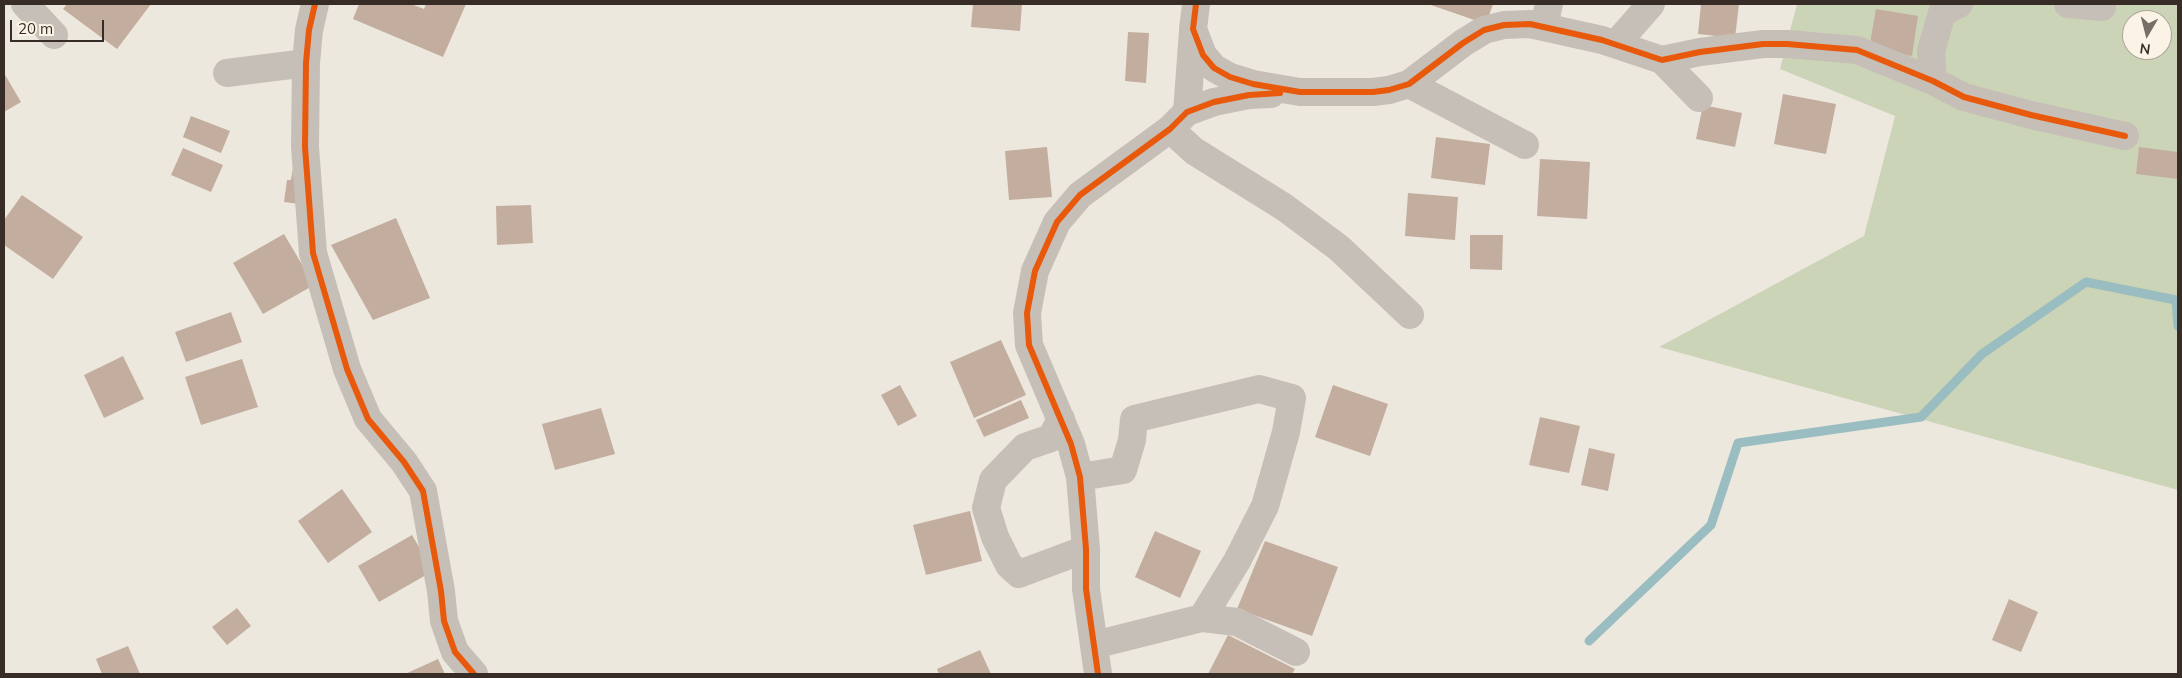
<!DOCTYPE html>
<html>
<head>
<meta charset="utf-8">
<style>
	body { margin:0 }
	#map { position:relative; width:2182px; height:678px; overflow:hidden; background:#ede8de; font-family:Mulish,sans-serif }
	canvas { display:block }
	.frame { position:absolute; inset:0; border:5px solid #372d26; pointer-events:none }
	.north { position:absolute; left:2122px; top:10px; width:50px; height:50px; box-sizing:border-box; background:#fbf3e5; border:1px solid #ada499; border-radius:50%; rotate:188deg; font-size:14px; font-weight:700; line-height:20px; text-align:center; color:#372d26 }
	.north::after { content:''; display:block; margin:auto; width:18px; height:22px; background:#776e66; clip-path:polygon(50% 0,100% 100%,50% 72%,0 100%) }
	.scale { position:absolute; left:10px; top:20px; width:94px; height:22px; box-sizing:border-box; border:2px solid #372d26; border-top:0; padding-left:6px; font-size:15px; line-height:18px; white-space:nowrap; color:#372d26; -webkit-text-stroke:4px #fbf3e5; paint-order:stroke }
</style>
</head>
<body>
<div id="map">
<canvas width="2182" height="678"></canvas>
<div class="frame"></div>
<div class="north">N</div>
<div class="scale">20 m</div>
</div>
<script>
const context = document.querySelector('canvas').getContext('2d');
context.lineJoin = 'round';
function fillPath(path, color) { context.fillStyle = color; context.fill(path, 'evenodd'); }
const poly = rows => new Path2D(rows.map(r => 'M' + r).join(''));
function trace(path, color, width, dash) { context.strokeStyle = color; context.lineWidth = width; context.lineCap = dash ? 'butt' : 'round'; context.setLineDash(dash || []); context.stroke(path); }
fillPath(poly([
	[1797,4,2178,4,2178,490,1659,347,1864,236,1895,116,1780,69],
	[2132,20,2162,20,2162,50,2132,50]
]), '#ccd4b7');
trace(poly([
	[1589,641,1711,525,1738,443,1921,417,1982,354,2086,282,2176,300,2178,326]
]), '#99bdc0', 9);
fillPath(poly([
	[67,4,151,4,117,49,63,9],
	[359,4,411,4,424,9,426,4,466,4,443,57,353,19],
	[973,4,1022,4,1020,31,971,27],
	[1428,4,1493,4,1486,24],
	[1701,4,1739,4,1735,38,1698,34],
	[1876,9,1918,16,1912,56,1869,49],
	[1128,32,1149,33,1146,83,1125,81],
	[4,73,21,102,4,112],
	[1783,94,1836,104,1826,154,1774,144],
	[1703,105,1742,113,1735,147,1696,139],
	[191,116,230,131,221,153,183,137],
	[1436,137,1490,144,1485,185,1431,178],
	[1047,147,1052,197,1009,200,1005,151],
	[2139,147,2178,152,2178,179,2136,174],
	[183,148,223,165,211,192,171,175],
	[1540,159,1590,162,1587,219,1537,216],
	[294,162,307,205,284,202,287,180,291,180],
	[1408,193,1458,197,1455,240,1405,236],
	[22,195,83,237,53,279,4,245,4,220],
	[531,205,533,243,497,245,496,206],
	[396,218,430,298,373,320,331,245],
	[284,234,314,285,263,314,233,263],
	[1470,235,1503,235,1502,270,1470,269],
	[231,312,242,342,186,362,175,332],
	[1001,340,1026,395,974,418,950,362],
	[123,356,144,399,104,418,84,375],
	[242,359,258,407,201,425,185,377],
	[900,385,917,416,898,426,881,395],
	[1333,385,1388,404,1370,456,1315,437],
	[1021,400,1029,418,984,437,976,420],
	[601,408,615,454,555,470,542,424],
	[1540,417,1580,426,1569,473,1529,465],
	[1589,448,1615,454,1608,491,1581,485],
	[342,489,372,532,328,563,298,521],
	[970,511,982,561,926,575,913,525],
	[1155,531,1201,551,1180,598,1135,577],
	[412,535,433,571,379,602,358,566],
	[1265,541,1338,567,1312,636,1237,609],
	[2009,599,2038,612,2021,652,1992,640],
	[237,608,251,626,227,645,212,627],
	[1228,635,1295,669,1292,674,1208,674],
	[128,646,140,674,102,674,96,659],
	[980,650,991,674,939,674,937,669],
	[438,659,445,674,405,674]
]), '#c3ad9e');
trace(poly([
	[25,4,54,35],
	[315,4,309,30,306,63,305,147,313,253,347,369,368,419,404,462,423,491,441,591,444,621,455,652,474,674],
	[1196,4,1193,29,1203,55,1214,68,1230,77,1253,84,1300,92,1373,92,1389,90,1409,84,1463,43,1484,30,1504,25,1530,24,1602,40,1662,60,1700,52,1763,44,1787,44,1857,50,1933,81,1964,97,2031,115,2125,136],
	[2068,4,2102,7],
	[1544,26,1549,4],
	[1616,44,1651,4],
	[1662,60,1699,98],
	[227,73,306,63],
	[1933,81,1931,51,1942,13,1959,4],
	[1409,84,1525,145],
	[1187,112,1193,31],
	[1170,129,1194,151,1284,207,1339,248,1410,315],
	[1061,419,1051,438,1025,447,993,480,986,508,995,537,1009,565,1019,574,1086,549],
	[1080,477,1123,470,1132,440,1134,419,1259,389,1292,398,1286,432,1265,506,1237,561,1202,618],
	[1094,645,1202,618,1237,622,1296,652],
	[1098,674,1086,589,1086,549,1080,477,1071,444,1029,345,1027,313,1035,271,1057,222,1080,195,1170,129,1187,112,1214,102,1249,95,1271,94]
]), '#c6bfb7', 28);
trace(poly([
	[315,4,309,30,306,63,305,147,313,253,347,369,368,419,404,462,423,491,441,591,444,621,455,652,474,674],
	[1196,4,1193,29,1203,55,1214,68,1230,77,1253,84,1300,92,1373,92,1389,90,1409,84,1463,43,1484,30,1504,25,1530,24,1602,40,1662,60,1700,52,1763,44,1787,44,1857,50,1933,81,1964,97,2031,115,2125,136],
	[1098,674,1086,589,1086,549,1080,477,1071,444,1029,345,1027,313,1035,271,1057,222,1080,195,1170,129,1187,112,1214,102,1249,95,1280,93]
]), '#e8590c', 6);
</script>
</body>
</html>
